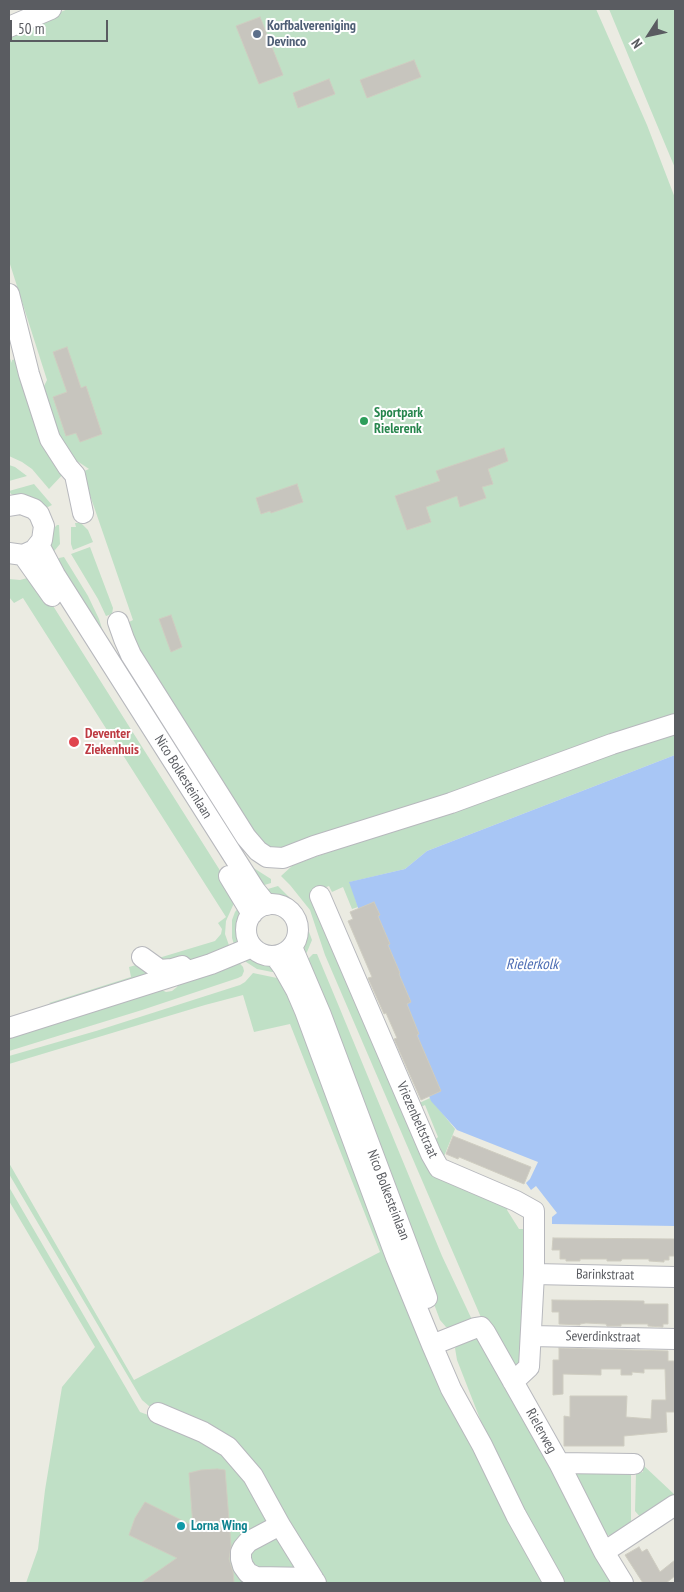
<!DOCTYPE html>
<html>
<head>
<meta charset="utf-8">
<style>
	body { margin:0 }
	#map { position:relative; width:684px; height:1592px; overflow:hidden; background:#ebebe2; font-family:"PT Sans Narrow",sans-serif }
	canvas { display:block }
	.frame { position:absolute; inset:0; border:10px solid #5a5c61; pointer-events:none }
	.north { position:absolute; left:624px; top:10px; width:50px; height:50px; -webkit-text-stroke:4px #fff; paint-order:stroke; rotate:235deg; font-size:14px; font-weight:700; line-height:20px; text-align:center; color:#5a5c61 }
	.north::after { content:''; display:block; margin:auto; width:18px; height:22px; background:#5a5c61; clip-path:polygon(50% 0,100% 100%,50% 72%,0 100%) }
	.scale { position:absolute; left:10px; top:20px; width:98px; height:22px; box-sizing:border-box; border:2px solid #5a5c61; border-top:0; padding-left:6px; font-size:15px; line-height:18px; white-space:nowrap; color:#5a5c61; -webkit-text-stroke:4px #fff; paint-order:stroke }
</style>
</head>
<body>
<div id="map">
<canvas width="684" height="1592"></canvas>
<div class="frame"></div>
<div class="north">N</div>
<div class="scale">50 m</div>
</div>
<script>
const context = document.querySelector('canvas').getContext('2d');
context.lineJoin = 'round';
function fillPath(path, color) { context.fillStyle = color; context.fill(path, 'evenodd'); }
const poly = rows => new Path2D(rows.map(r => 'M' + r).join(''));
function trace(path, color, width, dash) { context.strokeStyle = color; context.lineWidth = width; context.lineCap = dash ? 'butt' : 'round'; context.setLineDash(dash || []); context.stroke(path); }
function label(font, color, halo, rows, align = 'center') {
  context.font = font + ' "PT Sans Narrow",sans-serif'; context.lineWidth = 4; context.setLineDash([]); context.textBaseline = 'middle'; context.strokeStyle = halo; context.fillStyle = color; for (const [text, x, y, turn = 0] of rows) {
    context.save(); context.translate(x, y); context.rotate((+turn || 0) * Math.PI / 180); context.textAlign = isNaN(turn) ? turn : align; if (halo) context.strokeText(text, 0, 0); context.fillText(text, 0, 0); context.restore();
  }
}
fillPath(poly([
	[68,9,596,9,647,125,675,198,675,720,278,855,255,840,181,725,125,624,133,620,82,472,89,469,62,451,42,390,47,380,9,261,9,33],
	[609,9,675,9,675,168,647,101],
	[9,356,12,363,12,360,16,359,65,472,49,489,32,469,22,462,9,456],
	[9,465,15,467,27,476,9,481],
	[34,484,52,505,48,507,39,506,11,494,9,491],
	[75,523,81,523,88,530,93,542,73,550,71,544,71,527,76,527],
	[57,525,59,525,60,544,50,556,50,532],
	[90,547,113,608,112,614,106,616,98,599,71,554],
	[64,557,88,596,99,619,105,638,56,563,59,558],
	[31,577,38,582,238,899,234,903,226,921,225,934,231,951,205,956,168,966,152,960,215,941,221,934,222,929,218,923,226,917,23,598,14,603,9,597,9,579,20,580],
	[675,731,675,755,427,851,405,869,350,882,358,907,352,909,343,887,332,892,329,886,313,892,430,1173,510,1205,507,1210,519,1229,528,1229,526,1359,518,1365,513,1364,483,1322,325,955,310,910,290,885,281,876,293,865,619,749],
	[233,844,252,867,271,879,271,883,258,887],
	[278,886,290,898,287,903,280,900,271,899,261,891],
	[241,904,243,918,241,927,241,934,243,943,236,950,232,938,232,920,235,912],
	[303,932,309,932,312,940,307,952,302,958,300,947],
	[313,954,317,954,340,1009,442,1256,474,1324,456,1330,446,1327,440,1320,305,962],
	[251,957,271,964,279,971,272,972,257,969,243,960],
	[236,959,243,967,244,971,242,976,238,978,142,1010,9,1051,9,1034,155,987,166,992,172,991,177,987,182,979],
	[140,964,155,975,60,1009,49,1003,131,977,129,967],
	[253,973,277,978,283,976,544,1583,323,1583,290,1531,194,1425,149,1406,142,1400,9,1174,9,1163,134,1380,380,1252,290,1024,254,1032,243,995,205,1005,9,1064,9,1056,96,1031,240,985,245,982],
	[430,1098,455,1129,441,1164,431,1143,438,1137,425,1105,415,1110,413,1106],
	[9,1187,140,1412,200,1434,232,1456,308,1583,26,1583,38,1549,45,1490,62,1387,95,1347,9,1201],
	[480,1337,616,1583,563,1583,491,1447,457,1360,455,1348,460,1342,473,1338],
	[643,1465,675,1495,641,1518,635,1511,636,1473,643,1472],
	[571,1472,631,1472,631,1524,610,1536,605,1534]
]), '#c0e0c6');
fillPath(poly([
	[675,755,675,1226,552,1224,552,1217,557,1213,536,1186,531,1190,526,1183,530,1179,538,1162,457,1130,431,1101,386,988,349,882,405,869,427,851]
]), '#a8c6f5');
const building = poly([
	[260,17,283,75,259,84,236,26,260,17],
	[414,60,421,77,367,98,360,80,414,60],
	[329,79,335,94,298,108,293,93,329,79],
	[67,347,81,388,86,386,102,434,80,442,76,433,66,436,53,397,67,392,53,352,67,347],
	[504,448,508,461,488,469,493,484,482,487,486,498,460,507,457,496,426,507,431,522,407,530,395,496,440,481,436,471,504,448],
	[297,484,303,502,271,513,270,511,261,514,256,498,297,484],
	[171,615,182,647,171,652,159,619,171,615],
	[374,902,380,915,378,916,390,944,388,945,400,973,399,974,411,1002,407,1004,419,1034,417,1035,441,1091,421,1100,394,1039,397,1038,386,1013,384,1014,368,978,372,977,348,921,353,919,350,912,374,902],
	[453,1136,531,1167,524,1184,459,1157,458,1159,446,1154,453,1136],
	[553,1238,675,1239,675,1251,674,1256,669,1256,669,1260,664,1260,664,1262,649,1261,649,1259,622,1259,621,1261,607,1261,607,1259,580,1259,580,1261,566,1261,566,1259,560,1259,560,1250,552,1250,553,1238],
	[552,1300,644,1301,644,1304,668,1304,668,1324,663,1324,663,1327,648,1326,648,1324,621,1324,621,1326,607,1326,606,1324,586,1323,580,1324,580,1325,559,1324,559,1312,552,1312,552,1300],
	[559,1348,668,1351,668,1361,675,1361,675,1412,666,1412,667,1432,624,1436,624,1446,564,1446,564,1416,570,1417,570,1396,627,1396,626,1417,651,1419,652,1400,666,1400,665,1369,644,1369,644,1373,632,1372,632,1375,621,1375,621,1369,601,1369,601,1375,563,1374,563,1394,553,1395,553,1360,559,1360,559,1348],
	[217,1469,225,1470,231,1546,229,1559,233,1572,234,1583,141,1583,177,1558,129,1535,135,1518,145,1502,193,1526,189,1473,201,1470,217,1469],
	[639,1547,642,1552,647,1549,660,1572,675,1560,675,1576,666,1583,643,1583,625,1555,639,1547]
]);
fillPath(building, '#c7c5be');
trace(building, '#cfcdc1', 1);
const minor = poly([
	[9,27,51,9],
	[9,294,29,374,50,439,68,467,75,475,83,513],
	[9,506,21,504,34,509,39,514,44,526,42,540,34,550,23,555,9,553],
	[39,545,55,575,255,890,267,905],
	[23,555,52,596],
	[118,622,124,639,131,655,246,837,258,851,267,857,283,858,314,846,451,803,612,744,675,724],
	[229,876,252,914],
	[320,896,431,1154,439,1168,516,1201,534,1211,534,1274,529,1367,513,1382],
	'246 930a26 26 0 1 1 52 0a26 26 0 1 1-52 0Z',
	[292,947,321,1015,427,1298],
	[275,956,283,967,296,990,305,1011,396,1257,432,1345,451,1389,482,1445,516,1515,554,1583],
	[142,957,160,970,172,969,182,966],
	[9,1028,211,964,252,947],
	[534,1274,675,1277],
	[531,1336,675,1339],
	[432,1345,475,1328,481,1327,485,1332,559,1463,604,1552,623,1583],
	[158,1413,203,1432,228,1447,253,1476,280,1525,316,1583],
	[559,1463,634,1464],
	[280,1525,248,1542,243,1548,241,1552,241,1559,243,1566,248,1573,256,1577,313,1578],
	[604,1552,675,1505]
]);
trace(minor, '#b7b8bd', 22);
trace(minor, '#fff', 20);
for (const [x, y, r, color] of [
	[257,34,5,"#5c6f8a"],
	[364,421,5,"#2e9e5b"],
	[74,742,6,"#e0444e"],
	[181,1526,5,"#0f9aa8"]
]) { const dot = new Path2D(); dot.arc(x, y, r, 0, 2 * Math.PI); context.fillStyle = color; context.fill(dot); trace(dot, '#fff', 2); }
label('bold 14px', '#4e5e75', '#fff', [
	["Korfbalvereniging",267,26],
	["Devinco",267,42]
], 'left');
label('bold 14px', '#27864d', '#fff', [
	["Sportpark",374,413],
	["Rielerenk",374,429]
], 'left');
label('bold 14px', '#be3a42', '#fff', [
	["Deventer",85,734],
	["Ziekenhuis",85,750]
], 'left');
label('14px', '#5a5c61', '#fff', [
	["Nico Bolkesteinlaan",183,777,58],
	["Vriezenbeltstraat",417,1120,66],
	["Nico Bolkesteinlaan",388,1195,69],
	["Barinkstraat",605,1275,1],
	["Severdinkstraat",603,1337,1],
	["Rielerweg",541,1431,61]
]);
label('bold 14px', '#0d838f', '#fff', [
	["Lorna Wing",191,1526]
], 'left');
label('italic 15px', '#4e6eb4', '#fff', [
	["Rielerkolk",532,965]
]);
</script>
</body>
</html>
